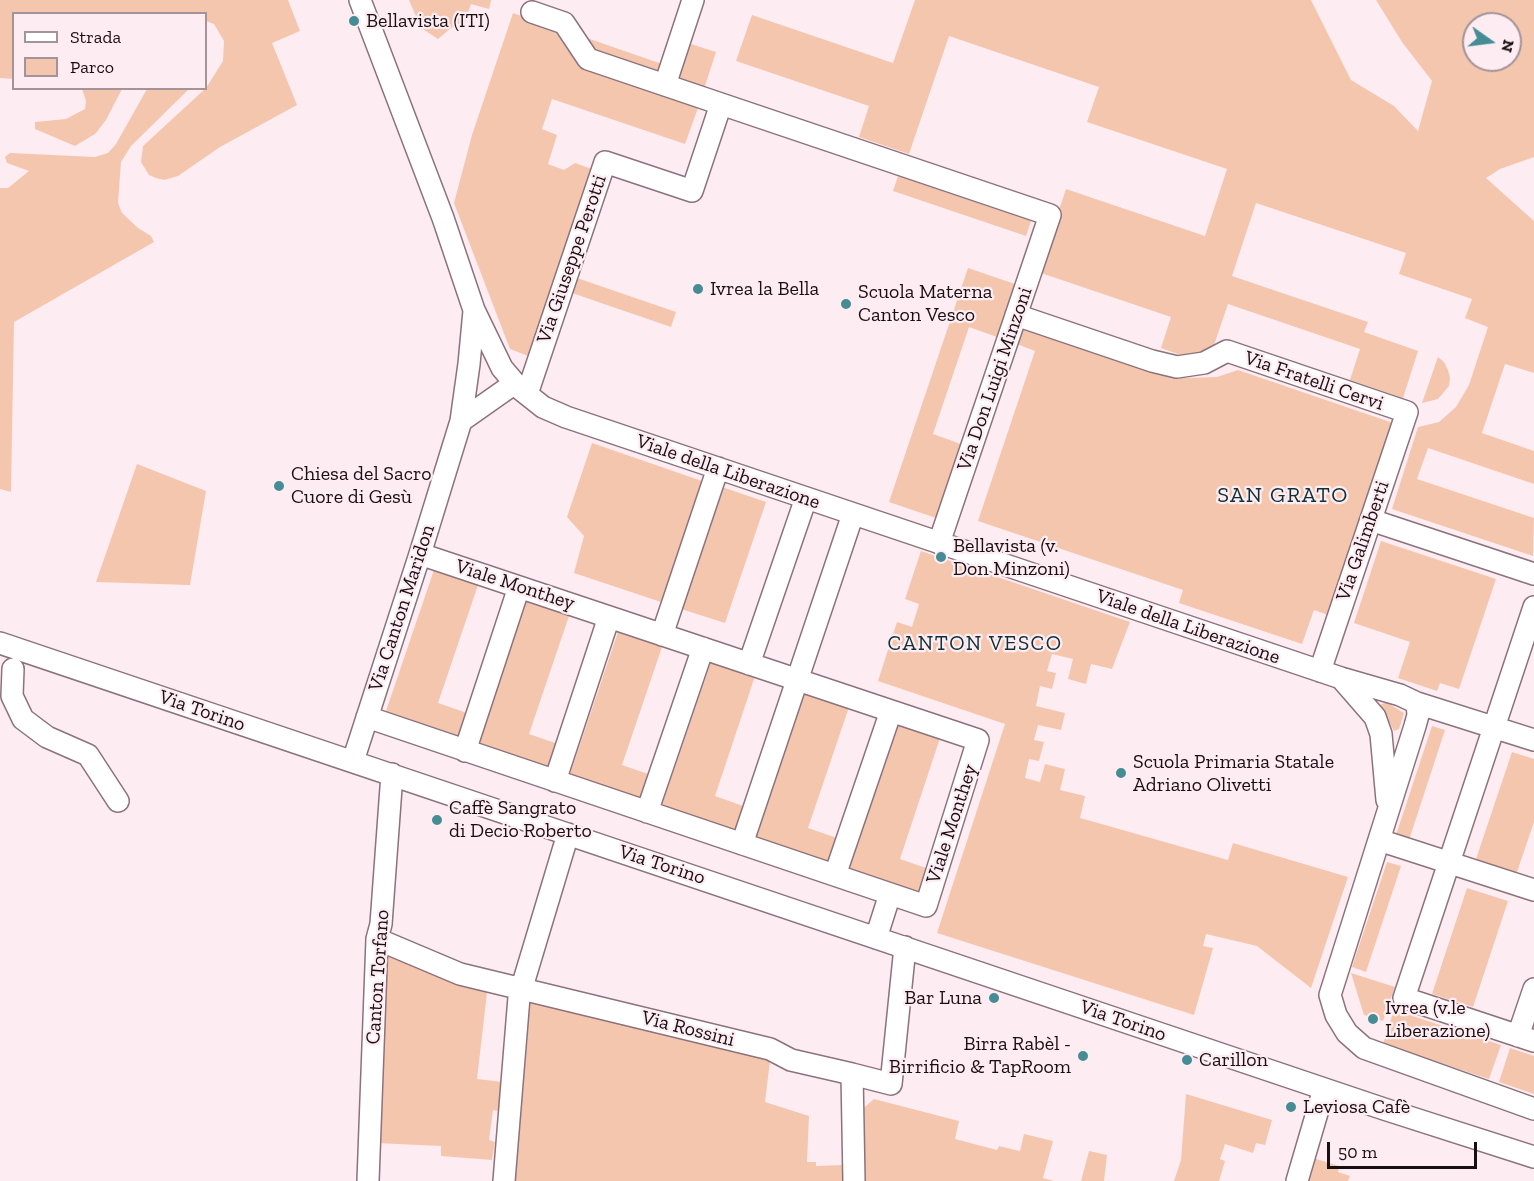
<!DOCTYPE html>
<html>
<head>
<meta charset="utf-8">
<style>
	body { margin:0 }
	#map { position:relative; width:1534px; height:1181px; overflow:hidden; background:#feecf3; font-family:"Zilla Slab",serif }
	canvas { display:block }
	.legend { position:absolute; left:12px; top:12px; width:195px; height:78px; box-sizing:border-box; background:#feecf3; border:2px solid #a29499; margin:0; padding:8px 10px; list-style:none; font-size:18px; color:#180f13 }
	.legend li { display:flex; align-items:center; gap:12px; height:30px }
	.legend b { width:30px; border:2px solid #a29499 }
	.north { position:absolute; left:1462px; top:12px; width:60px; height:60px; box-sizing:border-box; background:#feecf3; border:2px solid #a29499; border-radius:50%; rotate:104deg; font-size:16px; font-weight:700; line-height:24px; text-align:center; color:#180f13 }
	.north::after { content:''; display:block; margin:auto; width:21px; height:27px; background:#458c94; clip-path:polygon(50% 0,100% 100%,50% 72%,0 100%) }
	.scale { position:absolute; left:1327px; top:1142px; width:150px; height:27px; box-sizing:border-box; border:3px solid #180f13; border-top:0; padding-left:8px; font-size:18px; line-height:21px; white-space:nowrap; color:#180f13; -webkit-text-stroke:4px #feecf3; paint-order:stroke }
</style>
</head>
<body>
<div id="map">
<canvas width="1534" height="1181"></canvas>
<ul class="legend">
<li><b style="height:8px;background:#fff"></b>Strada</li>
<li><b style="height:16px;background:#f5c6ae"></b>Parco</li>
</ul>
<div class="north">N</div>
<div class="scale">50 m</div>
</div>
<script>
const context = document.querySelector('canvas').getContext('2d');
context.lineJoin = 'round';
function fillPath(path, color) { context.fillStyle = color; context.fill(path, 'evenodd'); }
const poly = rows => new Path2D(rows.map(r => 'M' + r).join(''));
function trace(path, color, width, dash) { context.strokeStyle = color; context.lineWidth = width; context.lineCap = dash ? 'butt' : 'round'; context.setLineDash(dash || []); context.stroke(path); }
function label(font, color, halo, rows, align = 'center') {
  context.font = font + ' "Zilla Slab",serif'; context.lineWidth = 4.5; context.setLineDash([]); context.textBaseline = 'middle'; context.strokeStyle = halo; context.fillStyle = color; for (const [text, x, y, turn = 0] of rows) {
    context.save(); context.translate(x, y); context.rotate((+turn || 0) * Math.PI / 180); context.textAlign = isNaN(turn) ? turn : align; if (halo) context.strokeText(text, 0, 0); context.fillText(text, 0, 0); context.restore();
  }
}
fillPath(poly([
	[0,0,288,0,300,31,272,43,297,105,220,147,178,176,164,180,156,178,149,175,141,162,143,146,206,88,223,61,224,41,214,24,206,21,206,14,14,14,13,79,0,78],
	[409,0,491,0,489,9,471,4,464,27,456,24,438,39,421,28],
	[915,0,1311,0,1351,80,1394,106,1418,131,1432,81,1402,42,1376,0,1534,0,1534,157,1500,169,1486,178,1534,221,1534,373,1505,364,1482,433,1534,451,1534,484,1428,448,1417,479,1534,518,1533,556,1392,509,1418,427,1439,422,1456,407,1469,385,1488,327,1465,318,1472,299,1399,274,1406,253,1256,203,1232,276,1368,322,1364,332,1418,351,1403,398,1350,380,1360,349,1228,304,1212,351,1186,357,1161,348,1171,317,1038,272,1066,189,1205,236,1227,169,1087,122,1099,87,949,36,909,154,859,137,869,106,736,61,752,15,893,63],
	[1474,24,1510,24,1510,60,1474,60],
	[513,13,552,27,580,68,698,108,685,144,552,99,542,129,557,135,548,164,564,170,575,163,592,169,528,356,510,349,454,203,472,135],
	[584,37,662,64,658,74,594,53],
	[688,43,716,52,703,92,675,82],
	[63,89,122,89,106,120,95,134,75,146,35,129,35,122,66,119,85,109,86,101,82,89],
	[147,89,189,89,131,146,121,162,118,203,122,213,138,228,151,236,154,242,14,322,11,492,0,489,0,188,8,188,29,171,7,163,5,157,10,153,95,157,108,153,116,144],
	[898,176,1031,221,1026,236,893,191],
	[968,268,1015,284,997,337,969,327,933,434,961,444,936,518,889,502],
	[577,278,676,312,671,327,572,293],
	[1023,328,1159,374,1184,378,1217,377,1238,370,1393,423,1328,615,1314,610,1302,644,1179,603,1183,590,978,521,1035,351,1017,344],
	[1438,357,1444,362,1448,370,1450,378,1449,386,1438,399,1422,403],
	[592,443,702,481,661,602,574,573,584,536,567,517],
	[137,464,206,491,190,585,96,582],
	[719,486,766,502,725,623,678,608],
	[1381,541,1496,579,1459,689,1440,683,1437,691,1398,678,1410,642,1354,623],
	[921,551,1130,622,1112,669,1091,664,1086,684,1068,679,1073,659,1052,654,1047,671,1056,673,1052,689,1040,686,1036,706,1065,713,1061,730,1038,725,1034,740,1044,742,1039,761,1029,759,1025,778,1040,782,1045,764,1065,769,1060,790,1085,796,1080,818,1091,821,1228,860,1233,843,1348,877,1311,988,1257,946,1206,934,1203,946,1213,948,1194,1015,937,933,1005,724,878,681,897,622,912,627,919,604,905,599],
	[435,567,479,582,438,703,467,713,459,736,386,711],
	[526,598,570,613,529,734,558,744,550,767,477,742],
	[619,629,663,644,622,765,651,775,643,799,570,774],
	[711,662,755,676,715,796,743,806,735,830,662,805],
	[805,692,849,707,808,828,837,838,829,861,756,837],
	[1386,702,1404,713,1399,729,1394,731,1380,705],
	[897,723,940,738,900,859,929,869,921,892,848,868],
	[1432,726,1445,730,1409,840,1396,835],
	[1512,752,1534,759,1534,822,1516,875,1475,862],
	[1387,862,1401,866,1366,972,1352,967],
	[1467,888,1508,901,1473,1007,1432,994],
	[385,954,404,955,475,983,487,993,477,1079,503,1082,499,1111,493,1110,489,1140,495,1142,492,1160,441,1156,441,1146,375,1143],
	[1351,973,1395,987,1383,1021,1364,1015],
	[529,999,771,1053,765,1102,809,1116,807,1162,816,1162,816,1166,845,1165,846,1181,514,1181,527,1044],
	[1394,1010,1501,1045,1489,1079,1383,1044],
	[1510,1048,1534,1056,1534,1094,1499,1082],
	[1186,1094,1272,1120,1265,1145,1256,1143,1253,1153,1225,1144,1220,1159,1225,1161,1219,1181,1174,1181,1181,1160],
	[874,1099,959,1121,955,1139,997,1150,999,1146,1020,1151,1024,1134,1053,1141,1043,1178,1054,1181,862,1181,859,1112],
	[1089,1151,1107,1155,1104,1181,1081,1181],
	[1313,1158,1339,1166,1338,1172,1350,1176,1348,1181,1306,1181]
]), '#f5c6ae');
const minor = poly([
	[360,0,443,218,474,310,502,368,519,388,543,407,566,417,1341,678,1400,695,1417,703,1418,715,1415,726,1330,995,1336,1015,1347,1033,1364,1048,1534,1109],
	[532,12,564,23,588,59,721,104],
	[665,85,693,0],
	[1016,315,1152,361,1177,367,1204,363,1227,351,1407,412,1320,671],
	[527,394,605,162,692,191,721,104,1050,215,939,543],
	[461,421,515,383],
	[1371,520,1534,574],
	[1534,607,1404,998,1534,1041],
	[662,635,718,468],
	[0,643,1384,1109,1534,1157],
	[749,664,806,498],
	[13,669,12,696,23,719,47,737,88,755,118,801],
	[1341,678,1375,717,1381,734,1387,800],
	[1417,703,1534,740],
	[367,717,926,906,978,740,420,554],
	[465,751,519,587],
	[353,761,420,554,461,421,469,364,474,311],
	[555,781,609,617],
	[647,812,703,648],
	[1379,840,1534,890],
	[742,844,853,514],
	[835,875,891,711],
	[876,938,890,894],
	[377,939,460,974,770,1049,791,1060,852,1074],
	[1518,1036,1534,989],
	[368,1181,377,939,381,924,392,774],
	[504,1181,519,997,568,834],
	[854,1181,852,1074,891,1084,905,947],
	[1297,1181,1324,1089]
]);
trace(minor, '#8c727d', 24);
trace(minor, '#fff', 21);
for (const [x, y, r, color] of [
	[354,21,6,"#458c94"],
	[698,289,6,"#458c94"],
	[846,304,6,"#458c94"],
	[279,486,6,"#458c94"],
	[941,557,6,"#458c94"],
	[1121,773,6,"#458c94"],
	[437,820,6,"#458c94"],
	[994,998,6,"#458c94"],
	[1373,1019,6,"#458c94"],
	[1083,1056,6,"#458c94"],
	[1187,1060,6,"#458c94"],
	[1291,1107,6,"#458c94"]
]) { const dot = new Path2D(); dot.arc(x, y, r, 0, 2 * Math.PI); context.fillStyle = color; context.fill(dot); trace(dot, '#feecf3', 2); }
label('20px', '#180f13', '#feecf3', [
	["Bellavista (ITI)",366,21],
	["Ivrea la Bella",710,289],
	["Scuola Materna",858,292],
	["Canton Vesco",858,315],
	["Chiesa del Sacro",291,474],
	["Cuore di Gesù",291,497],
	["Bellavista (v.",953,546],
	["Don Minzoni)",953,569],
	["Scuola Primaria Statale",1133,762],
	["Adriano Olivetti",1133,785],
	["Caffè Sangrato",449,808],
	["di Decio Roberto",449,831],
	["Bar Luna",982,998,"right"],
	["Ivrea (v.le",1385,1008],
	["Liberazione)",1385,1031],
	["Birra Rabèl -",1071,1044,"right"],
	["Birrificio & TapRoom",1071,1067,"right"],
	["Carillon",1199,1060],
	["Leviosa Cafè",1303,1107]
], 'left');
label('20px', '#180f13', '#feecf3', [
	["Via Giuseppe Perotti",572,259,-71],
	["Via Don Luigi Minzoni",995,379,-71],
	["Via Fratelli Cervi",1314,381,19],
	["Viale della Liberazione",728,472,19],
	["Via Galimberti",1363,541,-71],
	["Viale Monthey",515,585,18],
	["Via Canton Maridon",402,608,-72],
	["Viale della Liberazione",1188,627,19],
	["Via Torino",202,711,19],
	["Viale Monthey",952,824,-72],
	["Via Torino",662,865,18],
	["Canton Torfano",378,977,-86],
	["Via Torino",1123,1021,19],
	["Via Rossini",688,1029,14]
]);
context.letterSpacing = '1.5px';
label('21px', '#0d3034', '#feecf3', [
	["CANTON VESCO",975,644]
]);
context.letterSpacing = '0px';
context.letterSpacing = '1.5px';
label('22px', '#0d3034', '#feecf3', [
	["SAN GRATO",1283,496]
]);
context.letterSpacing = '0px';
</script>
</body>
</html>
